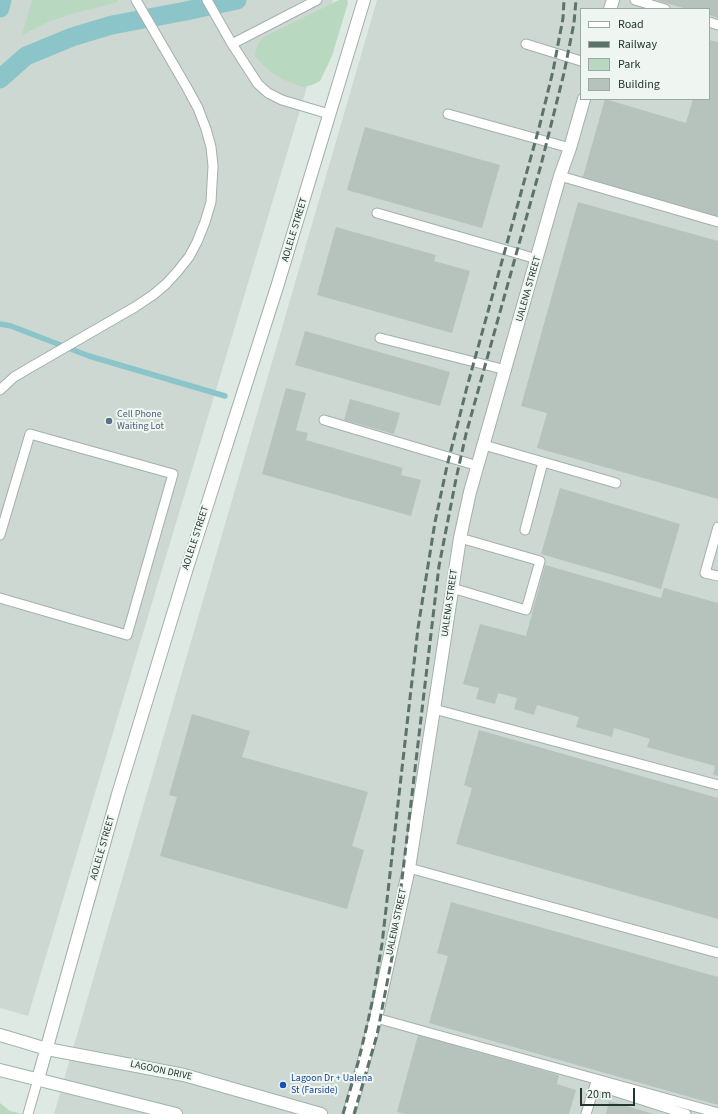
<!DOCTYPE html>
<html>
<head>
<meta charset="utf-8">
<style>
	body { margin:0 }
	#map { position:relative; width:718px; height:1114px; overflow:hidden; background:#dfe9e4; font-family:"Source Sans 3",sans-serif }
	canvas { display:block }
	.legend { position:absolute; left:580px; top:8px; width:130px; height:92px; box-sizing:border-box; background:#eff6f2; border:1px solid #9daaa4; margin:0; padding:5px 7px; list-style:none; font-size:12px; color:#223730 }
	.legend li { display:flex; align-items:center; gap:8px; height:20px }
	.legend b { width:20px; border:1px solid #9daaa4 }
	.scale { position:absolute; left:580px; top:1088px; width:55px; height:18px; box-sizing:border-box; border:2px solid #223730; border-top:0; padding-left:5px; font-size:12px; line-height:14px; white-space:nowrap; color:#223730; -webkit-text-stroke:3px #eff6f2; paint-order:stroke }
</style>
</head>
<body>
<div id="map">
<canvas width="718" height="1114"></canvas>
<ul class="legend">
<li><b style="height:5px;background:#fff"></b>Road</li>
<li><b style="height:5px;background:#5c736b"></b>Railway</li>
<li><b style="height:11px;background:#b9d8c0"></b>Park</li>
<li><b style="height:11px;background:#b5c3bc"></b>Building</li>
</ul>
<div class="scale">20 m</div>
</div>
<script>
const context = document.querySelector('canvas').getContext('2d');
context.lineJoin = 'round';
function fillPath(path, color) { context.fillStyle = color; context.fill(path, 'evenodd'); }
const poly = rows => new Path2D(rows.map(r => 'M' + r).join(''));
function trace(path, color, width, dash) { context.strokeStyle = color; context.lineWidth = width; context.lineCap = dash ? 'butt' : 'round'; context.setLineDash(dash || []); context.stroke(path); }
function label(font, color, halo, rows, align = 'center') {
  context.font = font + ' "Source Sans 3",sans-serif'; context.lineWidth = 4; context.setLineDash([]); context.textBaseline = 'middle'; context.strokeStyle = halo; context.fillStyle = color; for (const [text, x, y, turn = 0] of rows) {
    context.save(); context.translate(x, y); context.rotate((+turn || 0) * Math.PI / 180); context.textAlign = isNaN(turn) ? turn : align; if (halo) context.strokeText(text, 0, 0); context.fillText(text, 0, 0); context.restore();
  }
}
fillPath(poly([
	[0,0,333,0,28,1016,0,1008],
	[377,0,718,0,718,1114,54,1114],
	[581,9,709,9,709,99,581,99]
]), '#cdd8d2');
fillPath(poly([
	[32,0,117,0,118,2,75,13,48,22,22,35],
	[339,0,347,0,348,3,332,56,320,81,312,85,303,87,292,83,282,79,272,73,258,60,255,55,256,49,259,42,264,37],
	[0,1103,10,1111,23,1114,0,1114]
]), '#b9d8c0');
trace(poly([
	[0,324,11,326,89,356,225,396]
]), '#8bc4c9', 5.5);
trace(poly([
	[0,8,2,0],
	[0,79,26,56,72,37,112,25,186,11,237,0]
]), '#8bc4c9', 19);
fillPath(poly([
	[656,0,718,0,718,18,709,15,709,9,687,9],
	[709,40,718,42,718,218,582,180,605,99,686,123,693,99,709,99],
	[365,127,500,165,482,228,347,190],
	[578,202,718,241,718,499,537,448,547,413,521,406],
	[336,227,436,255,434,261,470,271,452,333,317,295],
	[305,331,450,372,440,406,295,365],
	[286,388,306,393,296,430,308,433,306,440,403,468,401,475,421,480,411,516,262,474],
	[350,399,400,413,394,434,344,420],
	[560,488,680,524,661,589,541,554],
	[545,565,661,598,664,588,718,603,718,776,713,775,715,766,647,747,650,739,614,728,612,737,576,727,579,717,537,705,534,715,514,709,517,698,498,693,495,704,476,699,479,688,463,684,480,624,526,636],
	[192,714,250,731,242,757,368,792,352,846,364,850,347,909,160,856,177,797,169,795],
	[479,730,718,798,718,919,456,844,472,788,464,785],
	[451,902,718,977,718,1105,429,1023,448,956,437,953],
	[418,1035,559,1075,557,1084,576,1090,569,1114,405,1114,397,1112],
	[609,1101,654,1114,606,1114]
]), '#b5c3bc');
const lane = poly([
	[207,0,232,44,258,84,268,93,282,100,329,114],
	[635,0,665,9],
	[709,22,718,25],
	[232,44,317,0],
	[526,44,581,61],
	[448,114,570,148],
	[560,176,718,222],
	[377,213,537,259],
	[380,338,506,370],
	[0,390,14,377,31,367,135,307,153,295,166,284,177,272,189,257,197,242,205,222,211,202,213,166,211,147,206,129,198,108,186,86,136,0],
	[324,420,478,466],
	[484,445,616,483],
	[718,527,705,573,718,576],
	[525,530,543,462],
	[0,535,30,434,173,474,127,635,0,598],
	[452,588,526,610,540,561,460,538],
	[434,709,718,785],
	[409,868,718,953],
	[376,1018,718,1113],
	[28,1114,38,1079],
	[586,1114,595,1085,686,1114]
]);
const street = poly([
	[610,9,613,0],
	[38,1079,118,794,187,568,277,287,364,0],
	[349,1114,376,1018,409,868,434,709,460,538,470,492,560,176,570,148,584,99]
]);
const secondary = poly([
	[0,1035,47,1049,184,1075,321,1114],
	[0,1070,176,1114]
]);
trace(lane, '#a3b0aa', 11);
trace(street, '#a3b0aa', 14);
trace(secondary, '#9fb3ab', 14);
trace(lane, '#fff', 9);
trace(street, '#fff', 12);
trace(secondary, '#fff', 12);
trace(poly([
	[343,1114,358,1063,368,1021,373,998,382,944,418,628,435,522,447,466,467,387,539,128,553,71,563,18,564,0],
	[354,1114,377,1035,394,947,439,566,456,479,466,434,541,165,564,73,574,23,576,0]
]), '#5c736b', 3, [8, 4]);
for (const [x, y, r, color] of [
	[109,421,4,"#5c6f8a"],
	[283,1085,4,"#1a4fb4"]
]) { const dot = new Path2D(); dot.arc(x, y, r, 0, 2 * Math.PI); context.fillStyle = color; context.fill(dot); trace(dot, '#eff6f2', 1.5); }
label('10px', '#223730', '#eff6f2', [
	["AOLELE STREET",295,230,-73],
	["UALENA STREET",529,289,-74],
	["AOLELE STREET",196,538,-72],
	["UALENA STREET",450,603,-82],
	["AOLELE STREET",103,848,-74],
	["UALENA STREET",397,922,-78],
	["LAGOON DRIVE",161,1071,12]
]);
label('10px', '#4e5e75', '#eff6f2', [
	["Cell Phone",117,415],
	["Waiting Lot",117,427]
], 'left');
label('10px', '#164399', '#eff6f2', [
	["Lagoon Dr + Ualena",291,1079],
	["St (Farside)",291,1091]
], 'left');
</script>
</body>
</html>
